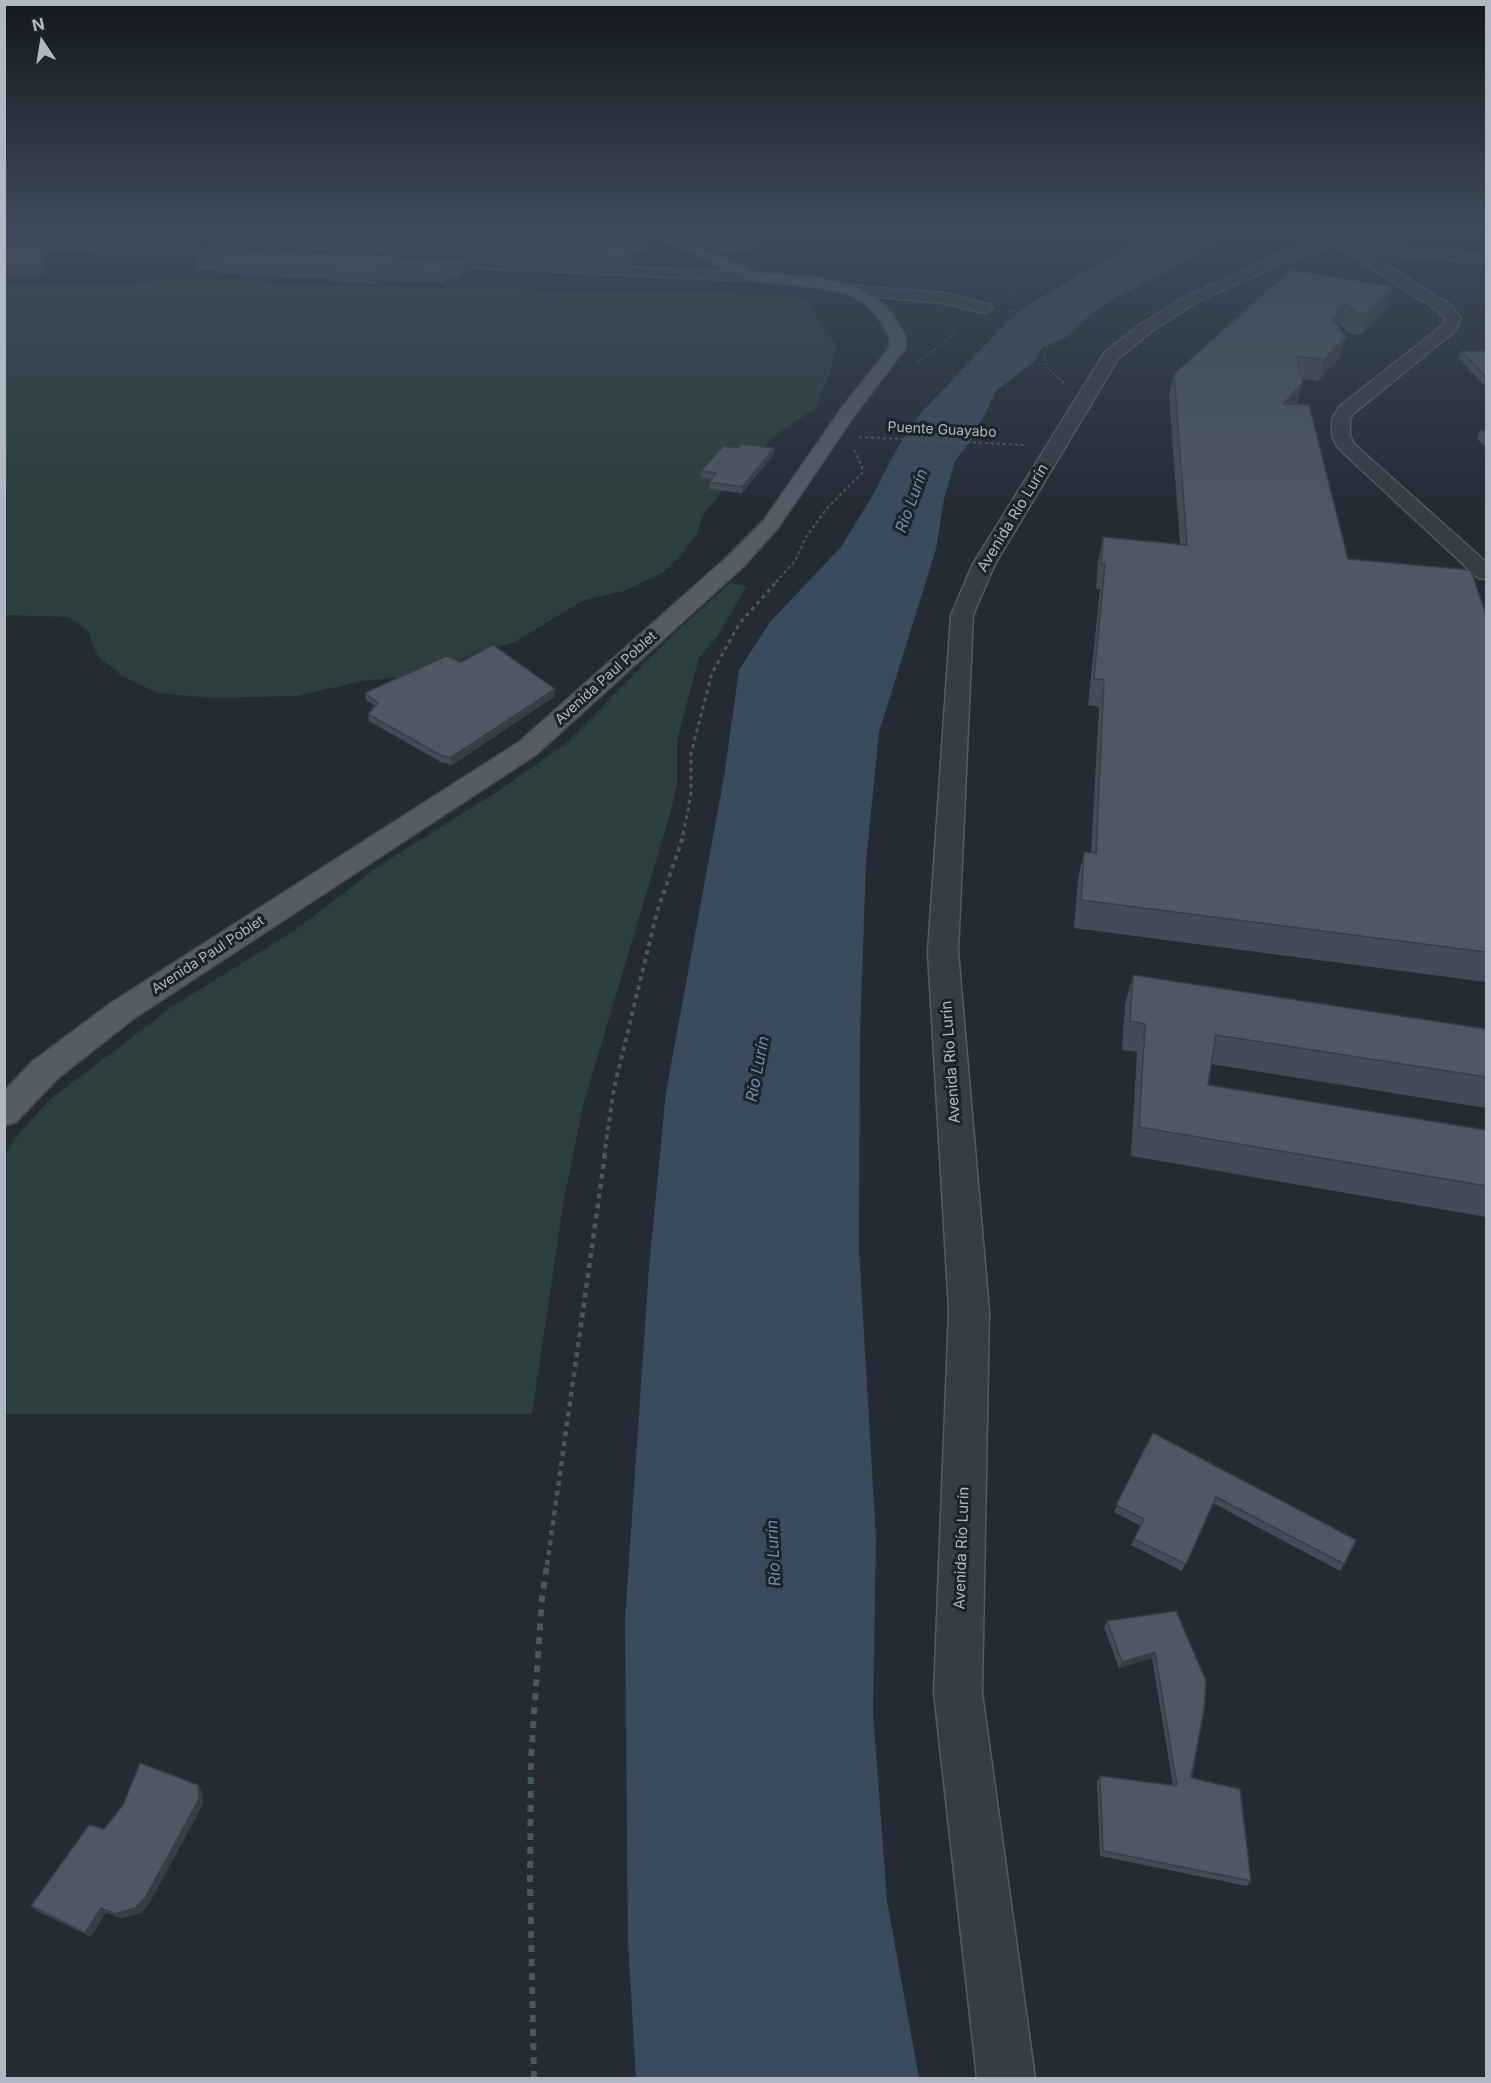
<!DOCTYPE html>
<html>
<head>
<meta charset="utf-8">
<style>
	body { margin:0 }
	#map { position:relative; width:1491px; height:2083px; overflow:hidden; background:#232c35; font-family:Inter,sans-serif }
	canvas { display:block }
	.frame { position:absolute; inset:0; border:6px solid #b0b8c3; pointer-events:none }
	.north { position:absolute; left:12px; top:12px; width:60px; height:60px; -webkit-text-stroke:4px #1b232b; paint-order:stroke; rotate:348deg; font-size:16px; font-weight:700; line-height:24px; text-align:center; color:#b0b8c3 }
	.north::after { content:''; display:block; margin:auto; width:21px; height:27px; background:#b0b8c3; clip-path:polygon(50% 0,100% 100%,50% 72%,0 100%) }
</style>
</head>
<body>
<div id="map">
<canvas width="1491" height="2083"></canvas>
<div class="frame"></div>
<div class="north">N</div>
</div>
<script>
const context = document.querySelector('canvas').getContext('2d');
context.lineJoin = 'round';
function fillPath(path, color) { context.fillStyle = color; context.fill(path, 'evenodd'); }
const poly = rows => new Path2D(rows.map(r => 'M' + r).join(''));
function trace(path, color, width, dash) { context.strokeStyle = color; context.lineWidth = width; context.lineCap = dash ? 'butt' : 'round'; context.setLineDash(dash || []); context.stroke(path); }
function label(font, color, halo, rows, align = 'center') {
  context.font = font + ' Inter,sans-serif'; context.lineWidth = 6; context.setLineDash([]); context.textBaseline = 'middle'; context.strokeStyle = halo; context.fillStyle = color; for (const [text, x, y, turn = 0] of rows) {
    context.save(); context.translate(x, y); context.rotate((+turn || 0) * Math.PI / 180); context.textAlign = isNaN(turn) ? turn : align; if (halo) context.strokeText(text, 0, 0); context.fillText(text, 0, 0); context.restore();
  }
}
fillPath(poly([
	[236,281,452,289,490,287,560,291,789,295,806,300,837,346,830,374,822,389,817,407,771,438,753,465,735,474,702,517,697,534,683,553,664,572,624,591,584,600,513,643,475,653,429,674,363,681,296,696,212,698,158,693,123,677,97,655,88,631,68,617,5,615,5,284],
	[730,583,747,586,717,637,699,658,677,740,677,784,671,811,584,1102,564,1199,532,1414,5,1414,5,1154,18,1135,49,1100,173,1006,297,929,376,868,498,791,564,745,680,628]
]), '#2c3e3d');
fillPath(poly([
	[1165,225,1245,225,1178,266,1109,301,1081,322,1066,337,1042,348,1035,361,996,391,974,436,955,461,944,499,936,549,879,732,866,862,860,1034,859,1249,876,1538,873,1712,887,1901,919,2078,636,2078,628,1942,625,1619,649,1268,666,1092,724,777,739,670,770,622,841,547,873,495,898,447,921,413,989,341,1021,309]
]), '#3a4b5d');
const minor = poly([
	[276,225,290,225,271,258,261,258,259,255,276,225],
	[1324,225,1338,225,1343,238,1352,243,1486,255,1486,263,1366,252,1449,304,1461,318,1456,330,1353,414,1350,419,1350,435,1354,444,1486,562,1486,579,1478,578,1337,447,1332,435,1332,419,1339,407,1443,325,1445,319,1437,310,1335,245,1283,263,1197,302,1153,330,1118,359,995,564,973,615,958,952,989,1311,982,1693,1035,2078,977,2078,934,1693,949,1311,928,952,951,615,973,564,1105,352,1141,324,1187,296,1273,257,1329,238,1324,225],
	[4,239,245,250,252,254,245,258,4,247,4,239],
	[426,258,753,273,760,277,753,281,421,265,419,262,421,259,426,258],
	[853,286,943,293,991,305,993,308,985,313,943,303,848,294,845,291,848,288,853,286]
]);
const primary = poly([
	[633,225,651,225,756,273,814,277,858,288,876,298,892,314,905,336,906,347,854,416,778,528,743,567,537,754,133,1019,57,1079,16,1122,4,1126,4,1091,33,1061,111,1003,519,742,727,557,764,520,841,409,890,347,889,336,879,319,866,304,848,294,814,287,748,280,633,225]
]);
trace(minor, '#535b64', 3);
trace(primary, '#424953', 3);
trace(poly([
	[1007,297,1052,260,1112,225],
	[1009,311,1044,316,1065,324,1049,342,1044,356,1048,368,1064,383],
	[918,362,948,339,959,325]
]), '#48595b', 1.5, [2, 2]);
trace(poly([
	[1062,381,1065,384],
	[859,437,1026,445],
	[776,582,795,561,806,537,827,508,862,473,862,466,853,448]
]), '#48595b', 2, [3, 3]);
trace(poly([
	[683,835,691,794,691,753,712,673,739,624,778,580]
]), '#48595b', 3, [4, 4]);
trace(poly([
	[604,1157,614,1088,657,912,684,834]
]), '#48595b', 4, [4.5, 4.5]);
trace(poly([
	[547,1565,605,1155]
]), '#48595b', 4.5, [5, 5]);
trace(poly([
	[534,2078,530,1879,531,1759,542,1598,547,1564]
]), '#48595b', 6, [7, 7]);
fillPath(minor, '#363d46');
fillPath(primary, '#545d66');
fillPath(poly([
	[273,225,260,248,211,246,209,239],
	[670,225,739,225,756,244,756,251,718,253,713,250,700,235,700,245,679,235],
	[650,229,650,236,646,253,632,253,632,265,279,249,277,242],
	[4,245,42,245,45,253,45,274,4,276],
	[196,259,469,260,470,270,461,279,448,279,444,283,377,280,374,284,330,281,329,279,242,276,241,274,218,274,217,270,198,270],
	[1291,270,1386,307,1362,334,1351,334,1340,325,1338,327,1340,357,1318,381,1302,379,1297,404,1348,559,1486,615,1486,982,1074,928,1078,879,1084,852,1091,853,1099,707,1088,705,1100,589,1096,589,1098,562,1103,537,1180,544,1169,396,1174,374],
	[1461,351,1486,351,1486,387,1458,358],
	[1480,430,1486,431,1486,447,1477,439],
	[738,448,774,448,774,454,742,493,709,489,709,482,711,479,701,477,701,471],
	[461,662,555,689,555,696,452,765,441,762,369,721,368,714,375,706,366,700,365,693],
	[1133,975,1486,1029,1486,1108,1211,1064,1208,1085,1486,1130,1486,1217,1131,1156,1137,1052,1122,1050,1125,1004],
	[1153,1433,1344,1564,1340,1571,1213,1503,1182,1571,1131,1545,1141,1526,1114,1512],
	[1176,1611,1191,1778,1251,1881,1247,1886,1100,1856,1097,1781,1100,1776,1173,1785,1152,1658,1119,1668,1104,1627,1107,1621],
	[202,1790,203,1804,150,1902,141,1913,121,1918,106,1912,91,1937,37,1911,31,1906,104,1829]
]), '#434c56');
fillPath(poly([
	[268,225,273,225,260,248,258,241],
	[650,229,650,236,646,253,645,246],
	[42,245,45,253,45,274,42,266],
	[469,260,470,270,461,279,459,268],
	[375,269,377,280,374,284,372,273],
	[446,269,448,279,444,283,443,272],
	[1393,287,1386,307,1362,334,1368,313],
	[1346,304,1340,325,1325,340,1331,319],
	[1346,336,1340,357,1318,381,1324,360],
	[1303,382,1297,404,1283,404],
	[774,448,774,454,742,493,742,487],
	[555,689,555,696,452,765,450,758],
	[1155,1652,1152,1658,1119,1668,1122,1662],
	[198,1785,202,1790,203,1804,150,1902,141,1913,121,1918,115,1914],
	[101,1908,106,1912,91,1937,85,1933]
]), '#373e46');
const building = poly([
	[217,225,268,225,258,241,209,239,217,225],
	[287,225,642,225,650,229,645,246,631,246,632,258,277,242,287,225],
	[676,225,739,225,756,244,718,246,712,243,699,228,700,238,679,228,676,225],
	[4,245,42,245,42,266,4,268,4,245],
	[202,248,469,260,459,268,446,269,443,272,375,269,372,273,328,271,330,268,239,266,242,264,215,264,219,260,196,259,202,248],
	[1291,270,1393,287,1368,313,1357,313,1346,304,1331,319,1346,336,1324,360,1296,356,1303,382,1283,404,1309,405,1348,559,1471,570,1486,615,1486,952,1081,900,1084,852,1096,853,1104,680,1094,679,1105,564,1101,564,1103,537,1187,545,1174,374,1291,270],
	[1461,351,1486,351,1486,377,1461,351],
	[742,444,774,448,742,487,709,482,716,473,701,471,723,446,738,448,742,444],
	[493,645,555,689,450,758,440,755,368,714,378,703,365,693,446,656,461,662,493,645],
	[1133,975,1486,1029,1486,1077,1216,1035,1208,1085,1486,1130,1486,1186,1139,1127,1145,1024,1130,1021,1133,975],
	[1153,1433,1356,1540,1344,1564,1216,1497,1186,1564,1134,1539,1144,1519,1116,1505,1153,1433],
	[1176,1611,1206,1681,1204,1710,1191,1778,1240,1789,1251,1881,1103,1851,1100,1776,1177,1786,1155,1652,1122,1662,1107,1621,1176,1611],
	[140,1763,198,1785,199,1799,145,1898,135,1908,115,1914,101,1908,85,1933,31,1906,89,1825,104,1829,123,1805,140,1763]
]);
fillPath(building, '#4e5864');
trace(building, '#373e46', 1.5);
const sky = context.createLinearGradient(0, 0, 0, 517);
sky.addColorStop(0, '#13181d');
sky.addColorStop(0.44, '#3f4b5c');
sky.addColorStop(1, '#3f4b5c00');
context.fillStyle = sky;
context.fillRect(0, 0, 1491, 517);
label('14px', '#b0b8c3', '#1b232b', [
	["Puente Guayabo",942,430,3],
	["Avenida Paul Poblet",606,678,-42],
	["Avenida Paul Poblet",208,955,-33]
]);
label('15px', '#b0b8c3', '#1b232b', [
	["Avenida Río Lurín",1013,518,-59],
	["Avenida Río Lurín",951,1062,-94],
	["Avenida Río Lurín",962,1548,-88]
]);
label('italic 16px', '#748ba3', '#1b232b', [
	["Río Lurín",912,501,-70],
	["Río Lurín",758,1069,-79],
	["Río Lurín",774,1553,-93]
]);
</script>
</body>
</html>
